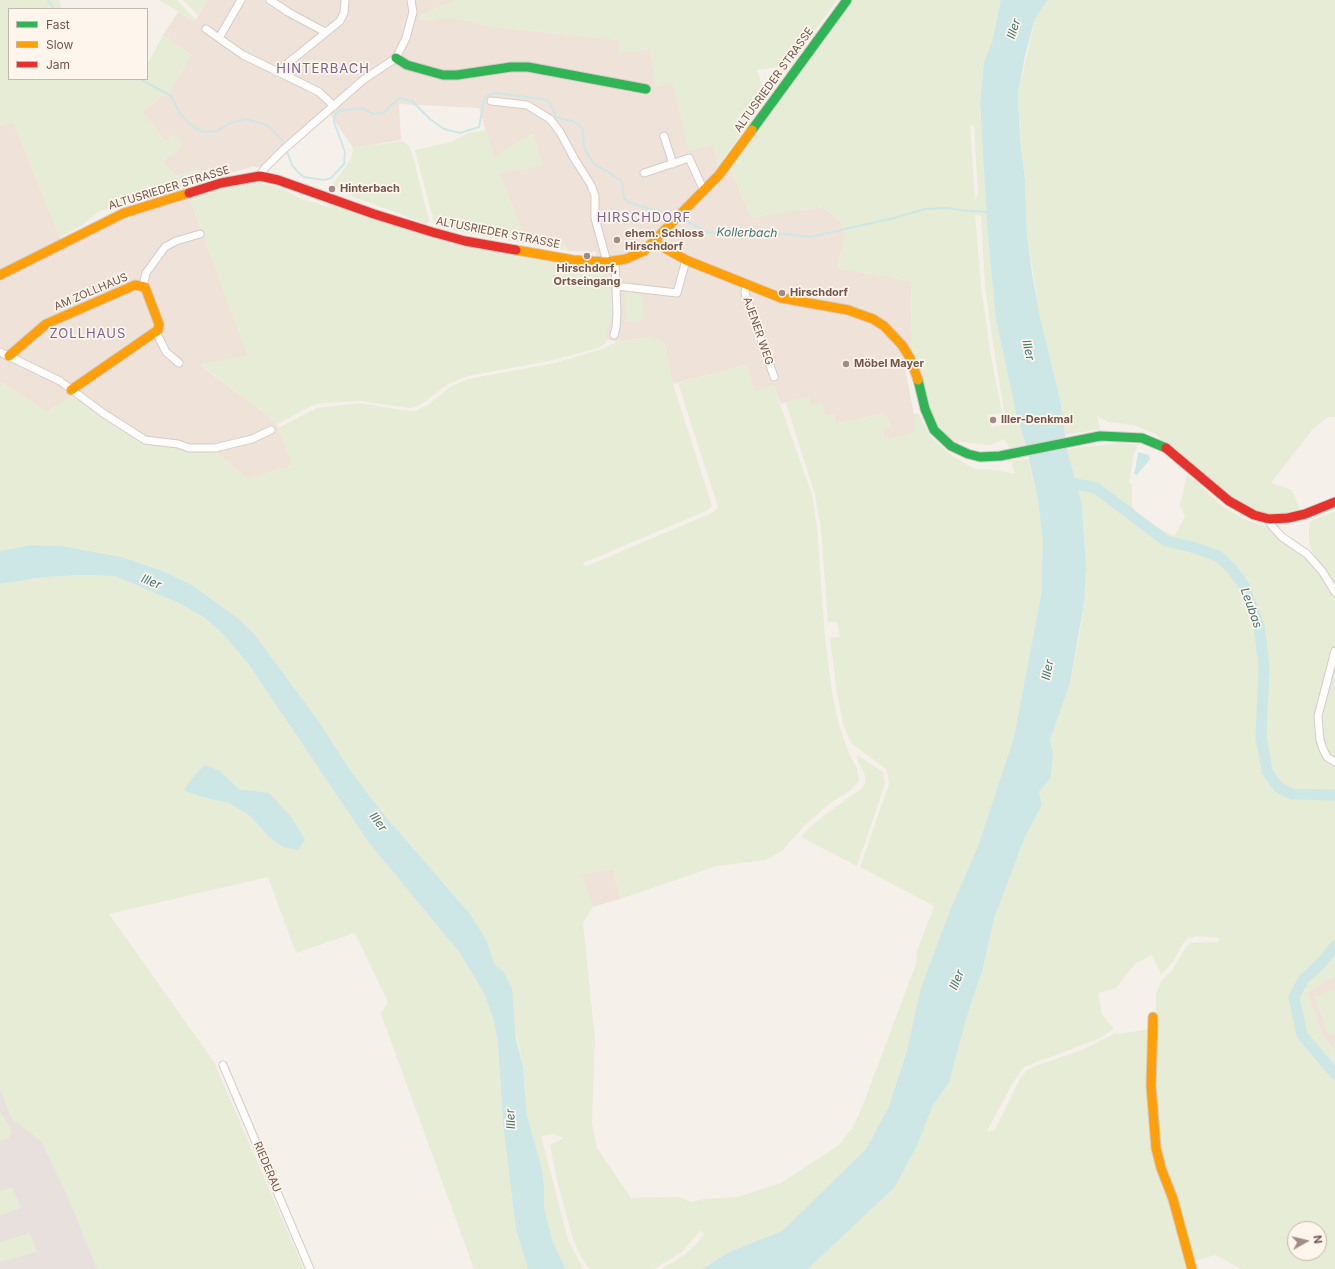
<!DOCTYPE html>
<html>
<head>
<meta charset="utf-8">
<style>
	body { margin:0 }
	#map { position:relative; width:1335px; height:1269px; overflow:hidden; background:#f6f0eb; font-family:Inter,sans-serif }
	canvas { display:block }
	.legend { position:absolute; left:8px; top:8px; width:140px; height:72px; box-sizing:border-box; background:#fef5ec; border:1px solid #c6b5ac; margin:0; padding:5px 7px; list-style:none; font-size:12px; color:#73554c }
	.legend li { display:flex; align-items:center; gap:8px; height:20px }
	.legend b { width:20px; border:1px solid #c6b5ac }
	.north { position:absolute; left:1287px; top:1221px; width:40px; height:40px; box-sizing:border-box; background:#fef5ec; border:1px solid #c6b5ac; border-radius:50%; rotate:82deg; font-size:11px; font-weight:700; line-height:16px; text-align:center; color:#73554c }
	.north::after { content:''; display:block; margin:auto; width:14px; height:18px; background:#a18b84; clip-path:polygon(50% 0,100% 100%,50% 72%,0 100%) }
</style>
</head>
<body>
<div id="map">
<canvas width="1335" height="1269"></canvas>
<ul class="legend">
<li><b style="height:5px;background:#30b455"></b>Fast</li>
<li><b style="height:5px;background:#ff9f0a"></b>Slow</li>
<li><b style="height:5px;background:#e5322d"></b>Jam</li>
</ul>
<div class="north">N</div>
</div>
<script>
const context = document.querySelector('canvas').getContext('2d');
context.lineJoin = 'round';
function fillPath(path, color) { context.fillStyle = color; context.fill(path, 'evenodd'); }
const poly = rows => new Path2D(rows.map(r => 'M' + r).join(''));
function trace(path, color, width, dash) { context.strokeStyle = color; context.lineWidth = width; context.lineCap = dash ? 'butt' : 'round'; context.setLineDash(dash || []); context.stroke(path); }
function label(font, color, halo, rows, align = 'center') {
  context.font = font + ' Inter,sans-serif'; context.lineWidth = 3.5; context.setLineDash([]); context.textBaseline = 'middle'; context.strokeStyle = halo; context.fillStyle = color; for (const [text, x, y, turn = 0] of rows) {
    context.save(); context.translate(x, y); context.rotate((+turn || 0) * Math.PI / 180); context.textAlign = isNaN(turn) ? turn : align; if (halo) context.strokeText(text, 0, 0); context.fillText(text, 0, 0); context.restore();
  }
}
fillPath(poly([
	[207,0,456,0,421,15,420,20,454,18,494,27,619,40,620,53,650,49,656,86,673,83,689,150,713,145,718,166,723,158,730,168,751,217,824,207,842,224,845,234,838,268,911,281,912,341,903,357,914,414,914,433,889,439,884,436,882,429,891,426,882,414,837,423,811,405,809,397,781,404,773,385,754,392,747,365,673,384,664,343,651,337,616,342,606,339,606,331,613,314,612,289,598,270,596,252,569,251,562,242,524,235,499,173,542,165,533,134,494,157,479,108,399,104,401,140,353,148,330,114,273,165,251,167,207,180,197,170,176,176,162,162,182,146,166,142,143,113,162,95,169,96,172,88,191,55,163,35,178,12,194,21,196,20],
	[13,122,60,237,66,247,125,218,189,197,248,356,200,365,275,421,293,465,248,479,215,451,149,445,139,442,72,396,47,412,0,382,0,126],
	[613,869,620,899,593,907,581,874],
	[1335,976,1335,1051,1322,1035,1307,992]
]), '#efe2d9');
fillPath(poly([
	[0,1023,112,1269,0,1269]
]), '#e8e0dc');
fillPath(poly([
	[0,0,59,0,62,9,9,9,9,79,147,79,147,65,163,35,191,55,172,88,169,96,162,95,143,113,165,141,174,134,183,143,182,146,162,162,176,176,197,170,207,180,109,208,100,211,81,226,60,237,13,122,0,126],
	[159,0,177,0,196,20,194,21],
	[183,0,207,0,198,15],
	[456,0,837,0,784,73,778,67,757,70,766,98,718,166,713,145,689,151,673,83,656,86,650,49,620,53,619,40,494,27,454,18,420,20,421,15],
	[852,0,1001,0,992,42,984,61,980,103,982,138,996,319,1017,418,1026,445,1010,448,1004,439,990,445,950,441,933,420,925,397,918,364,909,346,912,340,911,281,838,268,845,234,842,224,824,207,751,217,730,168],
	[970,124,974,126,978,194,975,201],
	[975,215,981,215,985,286,995,357,1004,410,1011,424,992,427,987,415,1002,413,991,357,981,287],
	[1048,0,1335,0,1335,417,1328,417,1313,429,1271,483,1292,490,1301,512,1274,515,1252,511,1232,498,1161,440,1156,434,1134,425,1108,422,1097,416,1100,429,1064,435,1060,399,1040,317,1027,235,1025,180,1020,141,1018,94,1035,18],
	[486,130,494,157,533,133,542,165,499,173,524,235,562,242,569,251,466,233,437,226,434,223,415,150,451,142,469,133],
	[403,141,409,146,414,160,429,221,426,224,357,198,332,185,351,159,353,148],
	[249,183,261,183,275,186,303,199,326,206,334,205,374,218,572,264,592,270,598,270,612,288,613,314,606,331,606,343,598,348,554,360,468,376,448,384,420,405,415,407,409,408,360,401,321,403,309,407,276,425,275,421,200,364,248,356,189,197],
	[641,292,645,320,627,322,624,294],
	[651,337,664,343,673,384,712,506,706,511,583,563,585,567,714,512,718,507,678,383,747,365,754,391,773,385,812,494,817,529,825,638,832,693,839,725,848,751,857,769,859,781,851,790,829,804,804,826,783,850,766,860,717,866,620,899,613,869,582,874,593,907,583,923,595,1039,592,1123,597,1148,631,1198,678,1197,691,1202,703,1199,738,1197,781,1183,839,1145,853,1127,861,1110,916,964,917,951,934,906,860,867,889,784,888,775,886,769,851,743,843,724,837,693,830,638,840,637,837,622,828,622,821,529,815,495,786,403,809,397,811,405,823,402,826,415,834,413,837,423,882,414,890,419,891,427,882,429,884,436,889,439,914,433,914,414,918,413,929,434,937,443,954,457,975,469,997,470,1015,474,1011,461,1028,459,1038,501,1043,541,1041,595,1014,737,978,846,951,908,889,1106,866,1149,782,1231,729,1252,702,1269,662,1269,684,1255,695,1245,705,1234,700,1231,682,1252,654,1269,589,1269,580,1255,573,1239,558,1184,550,1145,564,1138,553,1134,541,1136,568,1240,583,1269,566,1269,552,1240,544,1206,544,1185,527,1116,523,1067,504,972,495,965,485,937,470,914,381,811,350,770,320,723,255,635,239,619,192,585,163,571,122,557,62,546,30,545,0,551,0,382,47,412,72,396,139,442,149,445,215,451,248,479,293,465,278,428,317,408,359,403,402,410,415,411,428,405,450,387,468,379,555,363,599,350,616,342],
	[1120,443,1138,445,1134,453,1129,483,1132,484,1132,506,1139,518,1174,536,1185,517,1180,505,1187,474,1225,508,1246,520,1269,527,1306,556,1332,588,1335,597,1335,976,1307,992,1322,1035,1335,1051,1335,1269,1242,1269,1215,1255,1192,1262,1163,1167,1155,1123,1156,994,1161,981,1171,972,1186,947,1191,943,1218,942,1220,938,1197,936,1188,938,1183,943,1173,962,1161,974,1152,955,1135,964,1116,988,1098,993,1102,1014,1114,1029,1102,1037,1051,1057,1038,1061,1023,1068,1015,1079,987,1131,995,1130,1019,1081,1026,1071,1033,1067,1084,1049,1116,1033,1118,1034,1151,1029,1151,1123,1190,1269,808,1269,895,1187,917,1146,933,1105,949,1083,967,1016,982,972,994,919,1025,837,1042,805,1039,792,1051,777,1053,754,1050,740,1070,683,1079,637,1084,603,1086,568,1082,505,1067,449],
	[1295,1229,1319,1229,1319,1253,1295,1253],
	[1335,511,1335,583,1312,552,1309,540,1309,523,1311,521],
	[81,575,115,576,151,591,179,603,205,618,222,633,249,665,369,843,460,953,484,993,493,1018,498,1043,503,1124,516,1230,528,1269,474,1269,381,1014,388,1002,355,933,296,953,268,877,109,914,214,1062,304,1269,97,1269,69,1200,41,1141,12,1119,0,1090,0,584,45,577],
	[220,771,239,789,269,793,269,837,250,816,229,803],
	[857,755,883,772,885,784,857,866,801,837,808,829,822,817,861,789,865,783,865,775,857,759],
	[1335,989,1335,1034,1329,1036,1314,997],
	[0,1111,12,1131,9,1138,0,1141],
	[12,1187,21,1208,0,1215,0,1191],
	[30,1233,37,1252,0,1262,0,1242]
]), '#e6ecd6');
fillPath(poly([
	[1001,0,1048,0,1035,18,1025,56,1018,94,1020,141,1025,180,1027,235,1032,273,1040,317,1060,399,1067,449,1082,505,1086,568,1084,603,1070,683,1050,740,1053,754,1051,777,1039,792,1042,805,1025,837,994,919,982,972,967,1016,949,1083,933,1105,917,1146,895,1187,808,1269,702,1269,729,1252,782,1231,866,1149,889,1106,907,1050,921,988,951,908,978,846,1014,737,1041,595,1043,541,1038,501,1026,445,1017,418,996,319,988,235,980,103,984,61,992,42],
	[1138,452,1149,455,1150,459,1137,475,1133,473,1135,471],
	[30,545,62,546,122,557,163,571,192,585,239,619,255,635,320,723,350,770,381,811,470,914,485,937,495,965,504,972,512,989,516,1039,523,1067,527,1116,541,1166,544,1185,544,1206,552,1240,566,1269,528,1269,516,1230,503,1124,498,1043,493,1018,484,993,460,953,369,843,249,665,222,633,205,618,179,603,115,576,81,575,45,577,0,584,0,551],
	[205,765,220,771,239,789,269,793,291,817,305,840,298,850,283,847,269,837,250,816,229,803,199,796,184,790,193,777]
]), '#cde7e6');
trace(poly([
	[48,0,54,9],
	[140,79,171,96,180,114,186,120,195,128,204,132,217,131,230,123,246,119,267,125,283,141,292,165,298,172,304,177,324,180,331,178,344,164,345,152,334,122,335,115,339,111,361,108,374,114,383,113,399,98,412,101,430,119,444,129,460,133,479,127,484,100,488,95,495,93,543,99,549,101,556,117,575,122,580,126,583,130,584,147,590,158,595,165,607,171,622,182,624,198,628,202,660,212,675,215],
	[681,218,707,232,728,234,776,233,810,237,894,218,925,209,946,208,968,211,989,212]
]), '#cde7e6', 2);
trace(poly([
	[1062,481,1096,488,1166,541,1192,547,1218,556,1231,568,1245,587,1259,626,1264,667,1261,737,1267,771,1278,787,1292,794,1335,795],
	[1335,946,1322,962,1303,980,1294,997,1302,1035,1335,1074]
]), '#cde7e6', 11);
const street = poly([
	[270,0,288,12,325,32],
	[206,29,243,55,305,85,319,92,334,106],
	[219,38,241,0],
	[277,72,340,21,344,13,345,0],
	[491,101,527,105,550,119,560,132,574,158,591,185,595,196,595,218,607,262],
	[664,136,673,164],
	[644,173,689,158,704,191],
	[260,176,264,169,283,150,363,80,396,58,406,38,409,27,413,12,411,0],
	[746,284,745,293,774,377],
	[143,286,146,273,165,247,176,241,200,234],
	[616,286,677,293,686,260],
	[156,332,166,352,179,363],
	[614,335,616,328,617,314,615,261],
	[0,352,60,381,103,413,145,440,178,444,189,448,215,448,252,439,271,430],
	[1269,519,1271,525,1282,537,1307,554,1322,571,1335,592],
	[1335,651,1318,716,1320,740,1323,749,1327,757,1335,762],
	[223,1065,310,1269]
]);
const fast = poly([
	[396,58,407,65,443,75,457,75,511,67,528,67,646,89],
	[752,130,847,0],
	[918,380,925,409,934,430,951,446,968,454,980,457,1000,456,1100,436,1142,438,1166,448]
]);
const slow = poly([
	[654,242,686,260,781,298,848,310,873,319,884,326,902,345,910,358,918,380],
	[516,250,573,260,607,262,626,259,644,251,719,175,752,130],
	[0,275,124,213,189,193],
	[9,356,46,324,135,285,145,287,159,324,158,330,71,390],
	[1153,1017,1151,1086,1156,1148,1161,1168,1173,1199,1192,1269]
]);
const jam = poly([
	[189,193,221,183,260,176,278,180,374,214,432,232,465,241,516,250],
	[1166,448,1229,501,1254,515,1269,519,1288,518,1305,514,1335,502]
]);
trace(street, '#d4ccc8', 9);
trace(fast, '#d5ccc8', 11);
trace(slow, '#d5ccc8', 11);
trace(jam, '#d5ccc8', 11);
trace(street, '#fefdfc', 7);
trace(fast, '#30b455', 9);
trace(slow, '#ff9f0a', 9);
trace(jam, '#e5322d', 9);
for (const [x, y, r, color] of [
	[332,189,4,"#a18b84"],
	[617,240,4,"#a18b84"],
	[587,256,4,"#a18b84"],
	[782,293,4,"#a18b84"],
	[846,364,4,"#a18b84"],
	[993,420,4,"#a18b84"]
]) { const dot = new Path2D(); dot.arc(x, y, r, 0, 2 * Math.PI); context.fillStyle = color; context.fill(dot); trace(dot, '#fef5ec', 1.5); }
label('11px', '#73554c', '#fef5ec', [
	["ALTUSRIEDER STRASSE",774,80,-54],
	["ALTUSRIEDER STRASSE",169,188,-17],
	["ALTUSRIEDER STRASSE",498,233,11],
	["AM ZOLLHAUS",91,292,-23],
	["AJENER WEG",758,331,71],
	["RIEDERAU",267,1167,67]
]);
label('bold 11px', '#73554c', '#fef5ec', [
	["Hinterbach",340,189],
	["ehem. Schloss",625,234],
	["Hirschdorf",625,247],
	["Hirschdorf,",587,269,"center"],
	["Ortseingang",587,282,"center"],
	["Hirschdorf",790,293],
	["Möbel Mayer",854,364],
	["Iller-Denkmal",1001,420]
], 'left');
label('italic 12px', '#407678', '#fef5ec', [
	["Iller",1014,29,-72],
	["Kollerbach",747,233,1],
	["Iller",1028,350,77],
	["Iller",151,582,22],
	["Leubas",1251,608,70],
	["Iller",1048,670,-79],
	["Iller",378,822,53],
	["Iller",957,980,-68],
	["Iller",511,1119,-94]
]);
context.letterSpacing = '1px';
label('13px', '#7b648f', '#fef5ec', [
	["HINTERBACH",323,69],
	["HIRSCHDORF",644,218],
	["ZOLLHAUS",88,334]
]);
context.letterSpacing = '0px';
</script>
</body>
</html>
